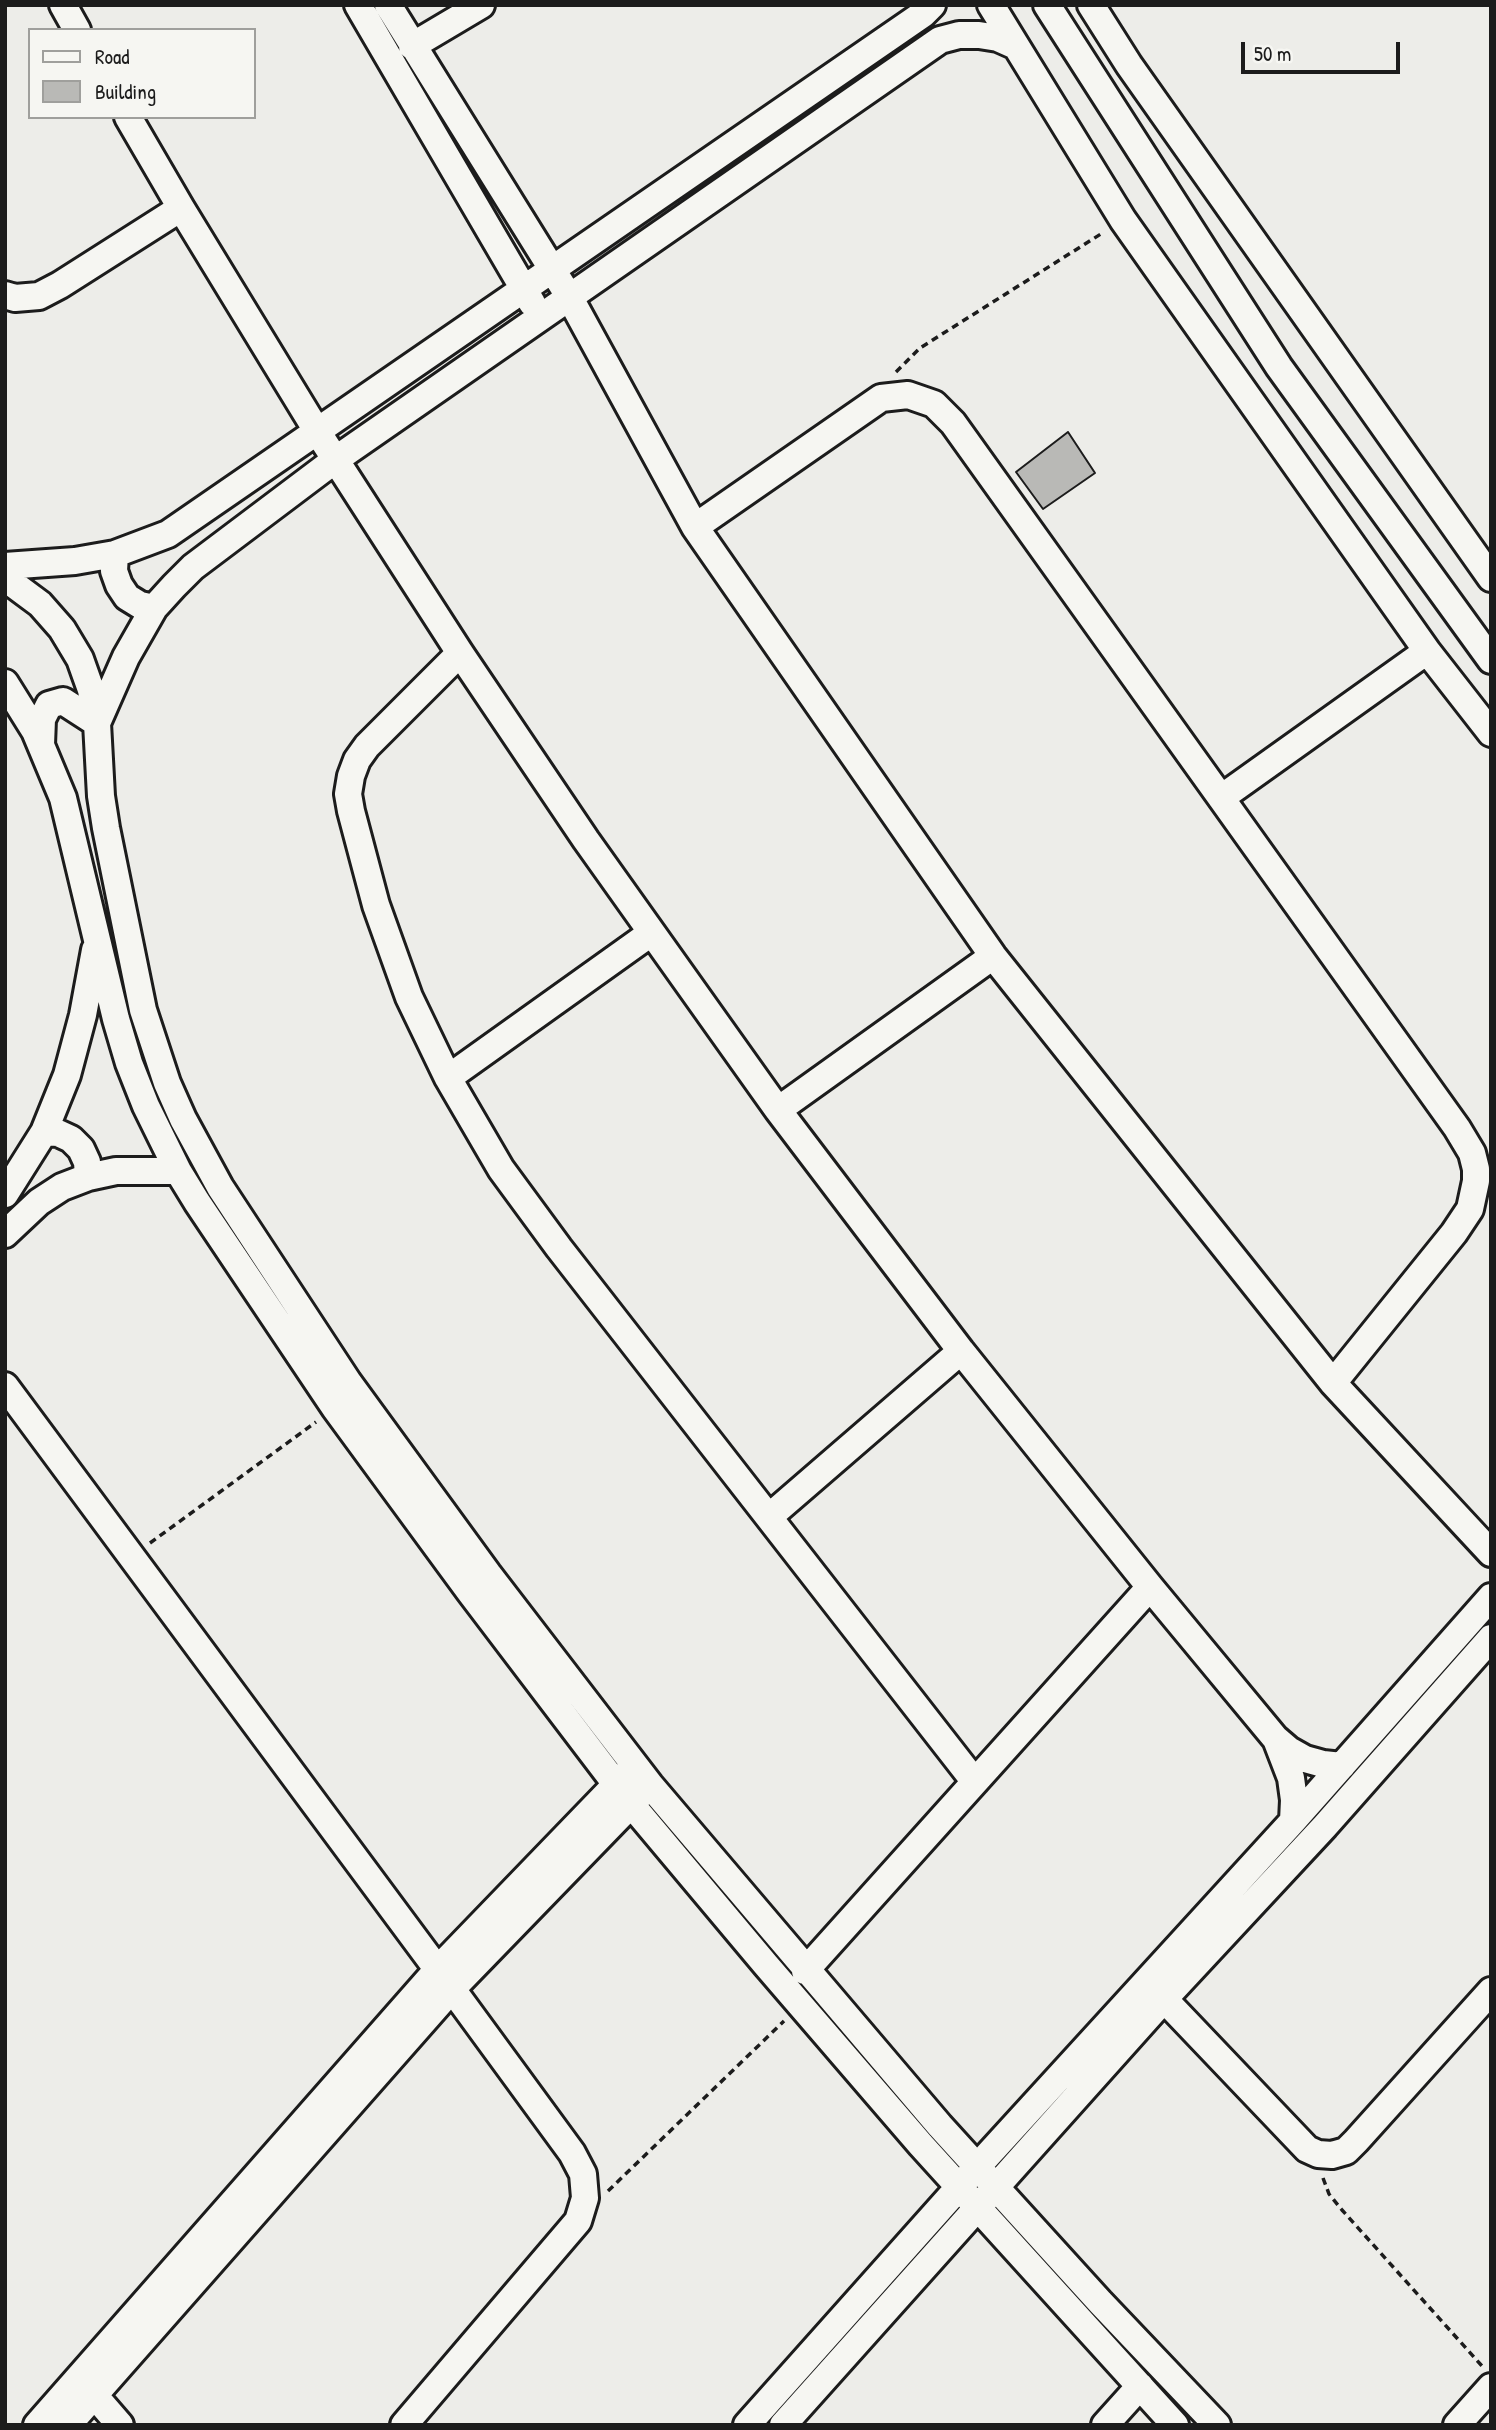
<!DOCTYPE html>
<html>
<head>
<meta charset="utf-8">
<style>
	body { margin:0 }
	#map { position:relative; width:1496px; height:2430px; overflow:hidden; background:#edede9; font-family:"Patrick Hand",sans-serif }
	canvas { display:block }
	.frame { position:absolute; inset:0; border:7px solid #1c1c1c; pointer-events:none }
	.legend { position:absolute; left:28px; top:28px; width:228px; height:91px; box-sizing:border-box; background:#f6f6f2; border:2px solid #9f9f9c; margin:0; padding:9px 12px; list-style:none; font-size:21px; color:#1c1c1c }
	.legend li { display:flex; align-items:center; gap:14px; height:35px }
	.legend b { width:35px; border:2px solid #9f9f9c }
	.scale { position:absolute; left:1241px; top:42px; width:159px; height:32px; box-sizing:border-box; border:4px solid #1c1c1c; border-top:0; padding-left:9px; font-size:21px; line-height:24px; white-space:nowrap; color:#1c1c1c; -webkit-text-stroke:5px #f6f6f2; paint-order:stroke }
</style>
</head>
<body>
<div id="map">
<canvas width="1496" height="2430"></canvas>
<div class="frame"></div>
<ul class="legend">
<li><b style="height:9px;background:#f6f6f2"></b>Road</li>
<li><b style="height:19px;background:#b9b9b6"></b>Building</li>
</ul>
<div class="scale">50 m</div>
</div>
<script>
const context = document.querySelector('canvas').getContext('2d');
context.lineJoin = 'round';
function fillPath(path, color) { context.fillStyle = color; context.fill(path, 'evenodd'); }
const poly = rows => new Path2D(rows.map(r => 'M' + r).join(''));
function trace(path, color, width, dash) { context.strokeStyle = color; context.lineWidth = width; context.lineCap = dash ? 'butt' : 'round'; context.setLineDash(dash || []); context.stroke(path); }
const building = poly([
	[1068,432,1095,473,1043,509,1016,472,1068,432]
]);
fillPath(building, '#b9b9b6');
trace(building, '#1c1c1c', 2);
const minor = poly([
	[63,5,77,30],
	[358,5,532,303],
	[388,5,570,298,695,527,993,956,1333,1383,1491,1553],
	[991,5,1123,220,1427,651,1491,733],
	[1047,5,1279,367,1491,660],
	[1091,5,1129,65,1491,578],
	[412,46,481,5],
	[128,117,181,208,317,431,460,653,586,840,778,1110,961,1351,1150,1587,1275,1738,1289,1750,1305,1759,1323,1764,1342,1766],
	[5,295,15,298,39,296,60,285,181,208],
	[695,527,881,398,908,395,934,404,953,423,1457,1128,1472,1153,1476,1169,1476,1181,1470,1209,1454,1233,1333,1383],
	[115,554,114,571,119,585,127,597,140,605,154,608],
	[5,566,75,561,115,554,168,534,923,14,932,5],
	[5,578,40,604,62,629,80,659,91,690,97,723,101,796,106,828,143,1010,167,1083,183,1119,220,1187,348,1382,488,1574,650,1785,940,2126,1100,2302,1217,2425],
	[460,653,367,746,357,760,351,776,348,794,351,811,376,905,409,997,448,1078,501,1169,559,1248,975,1782],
	[5,683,35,731,63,798,116,1019,129,1063,146,1106,178,1171,197,1202,335,1408,470,1592,631,1804,766,1965,921,2145,1175,2425],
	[41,745,42,719,49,705,63,701,97,723,126,657,154,608,174,586,193,567,335,460,940,40,959,35,979,35,998,38,1016,46],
	[1221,798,1427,651],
	[448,1078,651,933],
	[778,1110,993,956],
	[44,1132,58,1133,71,1139,81,1149,87,1162,88,1177],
	[5,1194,44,1132,67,1075,83,1015,95,950],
	[5,1234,39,1202,62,1187,88,1177,116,1171,178,1171],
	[5,1386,452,1989,572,2153,583,2174,585,2198,578,2221,404,2425],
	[769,1517,961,1351],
	[1276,1739,1291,1778,1294,1800,1293,1821],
	[805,1971,1150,1587],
	[1164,1999,1307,2149,1318,2154,1332,2155,1346,2151,1356,2141,1491,1991],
	[82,2381,120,2425],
	[37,2425,437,1970,628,1772],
	[68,2425,452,1989,643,1792],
	[747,2425,977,2167,1293,1821,1491,1597],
	[783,2425,1164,1999,1325,1826,1491,1638],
	[1105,2425,1140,2386],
	[1457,2425,1491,2387]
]);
trace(minor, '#1c1c1c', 32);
trace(poly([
	[896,372,920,348,1104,232],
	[150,1543,316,1422],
	[1323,2178,1329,2194,1342,2210,1482,2366],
	[608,2191,784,2021]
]), '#1c1c1c', 3.5, [7, 5]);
trace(minor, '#f6f6f2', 26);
</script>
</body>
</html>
